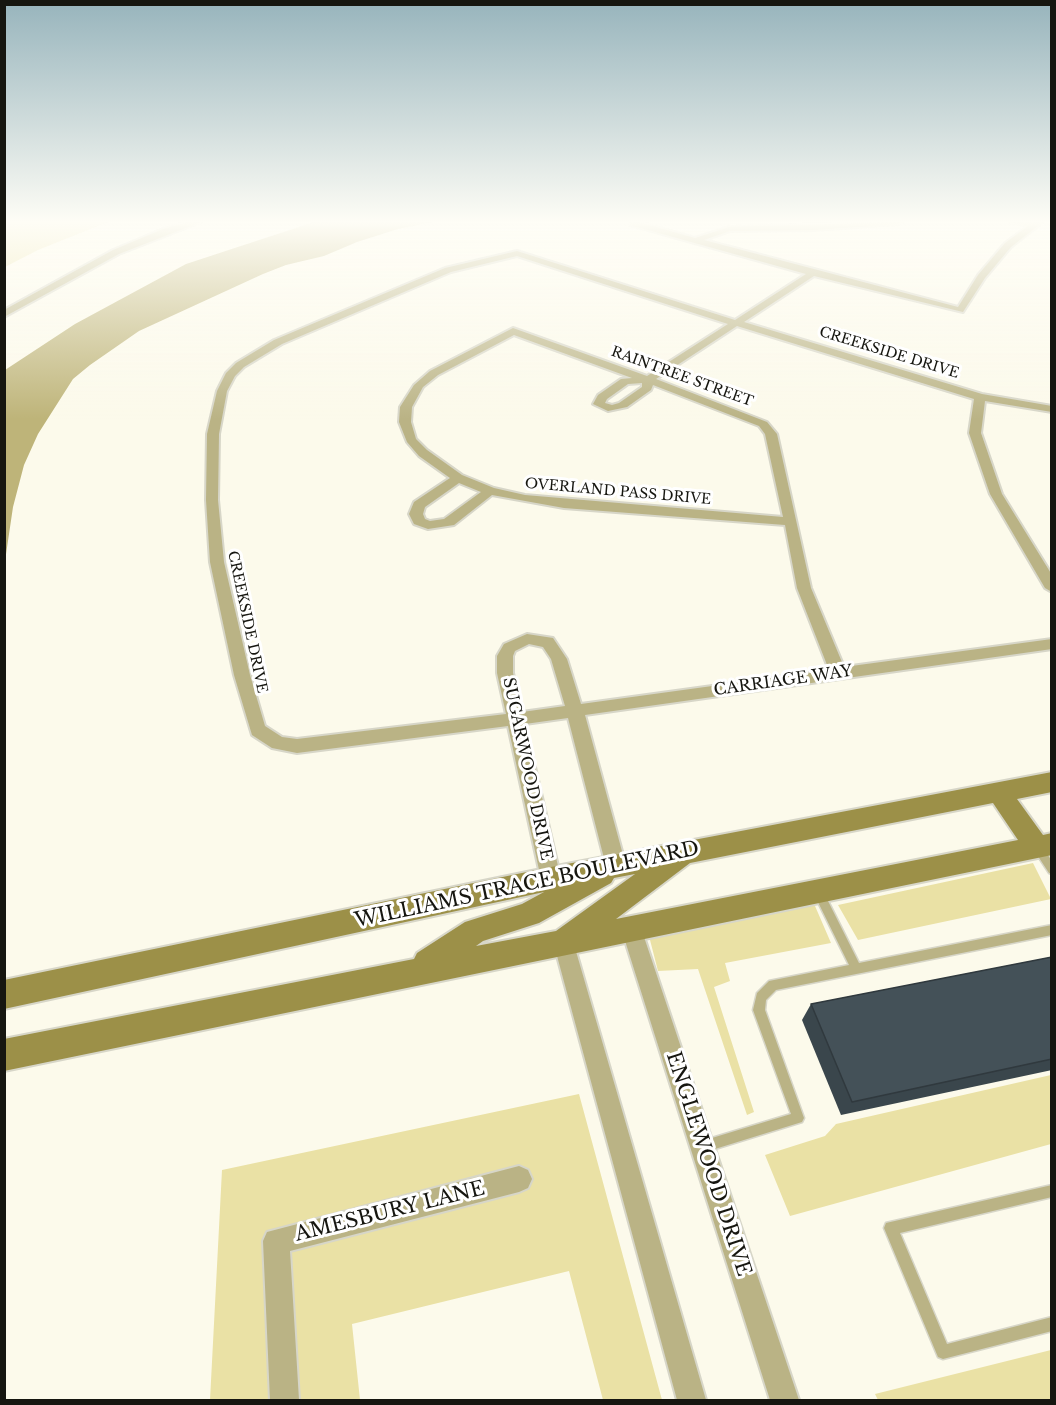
<!DOCTYPE html>
<html>
<head>
<meta charset="utf-8">
<style>
	body { margin:0 }
	#map { position:relative; width:1056px; height:1405px; overflow:hidden; background:#fcfaeb; font-family:"Libre Baskerville",serif }
	canvas { display:block }
	.frame { position:absolute; inset:0; border:6px solid #161610; pointer-events:none }
</style>
</head>
<body>
<div id="map">
<canvas width="1056" height="1405"></canvas>
<div class="frame"></div>
</div>
<script>
const context = document.querySelector('canvas').getContext('2d');
context.lineJoin = 'round';
function fillPath(path, color) { context.fillStyle = color; context.fill(path, 'evenodd'); }
const poly = rows => new Path2D(rows.map(r => 'M' + r).join(''));
function trace(path, color, width, dash) { context.strokeStyle = color; context.lineWidth = width; context.lineCap = dash ? 'butt' : 'round'; context.setLineDash(dash || []); context.stroke(path); }
function label(font, color, halo, rows, align = 'center') {
  context.font = font + ' "Libre Baskerville",serif'; context.lineWidth = 6; context.setLineDash([]); context.textBaseline = 'middle'; context.strokeStyle = halo; context.fillStyle = color; for (const [text, x, y, turn = 0] of rows) {
    context.save(); context.translate(x, y); context.rotate((+turn || 0) * Math.PI / 180); context.textAlign = isNaN(turn) ? turn : align; if (halo) context.strokeText(text, 0, 0); context.fillText(text, 0, 0); context.restore();
  }
}
fillPath(poly([
	[5,222,108,222,38,250,5,267],
	[1033,863,1051,899,858,940,838,905],
	[812,899,831,943,725,963,730,981,714,987,754,1112,747,1115,698,969,658,971,649,936],
	[1051,1075,1051,1144,790,1216,765,1155,825,1136,836,1124],
	[579,1094,662,1400,603,1400,569,1271,352,1324,360,1400,210,1400,222,1170],
	[1051,1350,1051,1400,878,1400,875,1394]
]), '#eae1a5');
fillPath(poly([
	[314,222,433,222,398,229,357,242,324,256,286,265,263,274,139,331,90,365,73,379,38,434,24,465,13,507,5,561,5,370,75,324,186,264]
]), '#beb479');
const lane = poly([
	[1037,843,1040,844,1052,861,1052,874,1049,873,1032,847,1034,844,1037,843],
	[819,890,823,891,859,963,1052,925,1052,935,776,990,766,1000,765,1010,804,1118,802,1122,702,1153,698,1151,696,1147,698,1143,702,1141,791,1114,753,1010,757,993,769,981,849,965,814,894,815,891,819,890],
	[1052,1185,1052,1197,900,1233,947,1344,1052,1317,1052,1331,943,1359,938,1357,884,1228,886,1223,1052,1185]
]);
const street = poly([
	[189,222,201,222,119,254,4,317,4,310,113,250,163,229,189,222],
	[630,222,638,222,695,238,729,227,902,222,898,224,814,230,730,231,704,240,958,307,978,275,1005,243,1028,226,1010,222,1043,222,1011,247,985,278,963,312,814,276,744,322,982,394,1052,406,1052,412,985,401,981,433,1002,494,1052,575,1052,592,1045,588,990,494,969,433,974,399,737,326,656,379,767,422,777,434,811,588,844,667,1052,639,1052,649,585,715,626,866,623,872,616,874,609,872,606,866,568,718,525,724,561,879,558,885,551,888,544,885,541,879,508,726,297,753,272,748,252,735,234,675,210,562,206,500,207,434,217,391,226,373,236,363,274,340,445,268,517,251,735,320,806,274,630,225,630,222],
	[517,256,728,324,647,376,513,328,430,371,414,385,400,407,399,422,407,442,419,456,450,478,414,502,409,514,414,524,428,529,454,525,492,495,564,508,785,525,797,588,829,670,581,704,567,659,553,638,527,634,504,644,497,656,497,673,506,714,297,739,282,737,265,726,250,675,224,562,218,500,219,434,227,391,235,376,244,367,282,344,451,272,517,256],
	[514,335,632,378,621,379,598,395,593,404,608,411,627,407,651,390,653,385,759,426,765,434,783,517,525,495,494,488,462,475,427,450,416,439,411,422,412,407,423,387,438,375,514,335],
	[642,383,642,387,619,403,612,405,605,403,607,399,628,384,642,383],
	[459,483,481,492,444,519,430,521,425,519,423,514,425,507,459,483],
	[529,644,543,647,551,659,565,706,522,712,513,673,513,656,515,651,529,644],
	[631,919,638,921,641,928,799,1400,770,1400,621,928,624,921,631,919],
	[563,931,570,934,573,941,706,1400,677,1400,553,941,556,934,563,931],
	[519,1166,528,1170,532,1179,528,1188,519,1192,290,1251,299,1400,270,1400,263,1241,267,1232,519,1166]
]);
const secondary = poly([
	[1052,772,1052,792,1017,799,1043,835,1052,833,1052,855,4,1071,4,1039,414,959,417,953,465,922,522,904,544,892,4,1009,4,980,551,867,1052,772],
	[993,803,1018,840,616,919,690,863,993,803],
	[635,874,556,931,476,946,483,941,539,923,611,883,614,878,635,874]
]);
trace(lane, '#d7d6c8', 3);
trace(street, '#d7d6c8', 4);
trace(secondary, '#d7d6c8', 4);
fillPath(lane, '#bab385');
fillPath(street, '#bab385');
fillPath(secondary, '#9c9048');
fillPath(poly([
	[1052,957,1052,1070,841,1115,802,1020,811,1004]
]), '#3a464c');
const building = poly([
	[1052,957,1052,1059,852,1102,811,1004,1052,957]
]);
fillPath(building, '#445158');
trace(building, '#30393e', 1.5);
const sky = context.createLinearGradient(0, 0, 0, 419);
sky.addColorStop(0, '#97b4bc');
sky.addColorStop(0.53, '#fefdf6');
sky.addColorStop(1, '#fefdf600');
context.fillStyle = sky;
context.fillRect(0, 0, 1056, 419);
label('14px', '#161610', '#fff', [
	["CREEKSIDE DRIVE",889,353,17],
	["RAINTREE STREET",682,377,20],
	["OVERLAND PASS DRIVE",618,492,5],
	["CREEKSIDE DRIVE",247,622,78]
]);
label('16px', '#161610', '#fff', [
	["CARRIAGE WAY",783,681,-8],
	["SUGARWOOD DRIVE",527,769,78]
]);
label('20px', '#161610', '#fff', [
	["WILLIAMS TRACE BOULEVARD",527,885,-12],
	["ENGLEWOOD DRIVE",708,1164,72],
	["AMESBURY LANE",390,1212,-14]
]);
</script>
</body>
</html>
